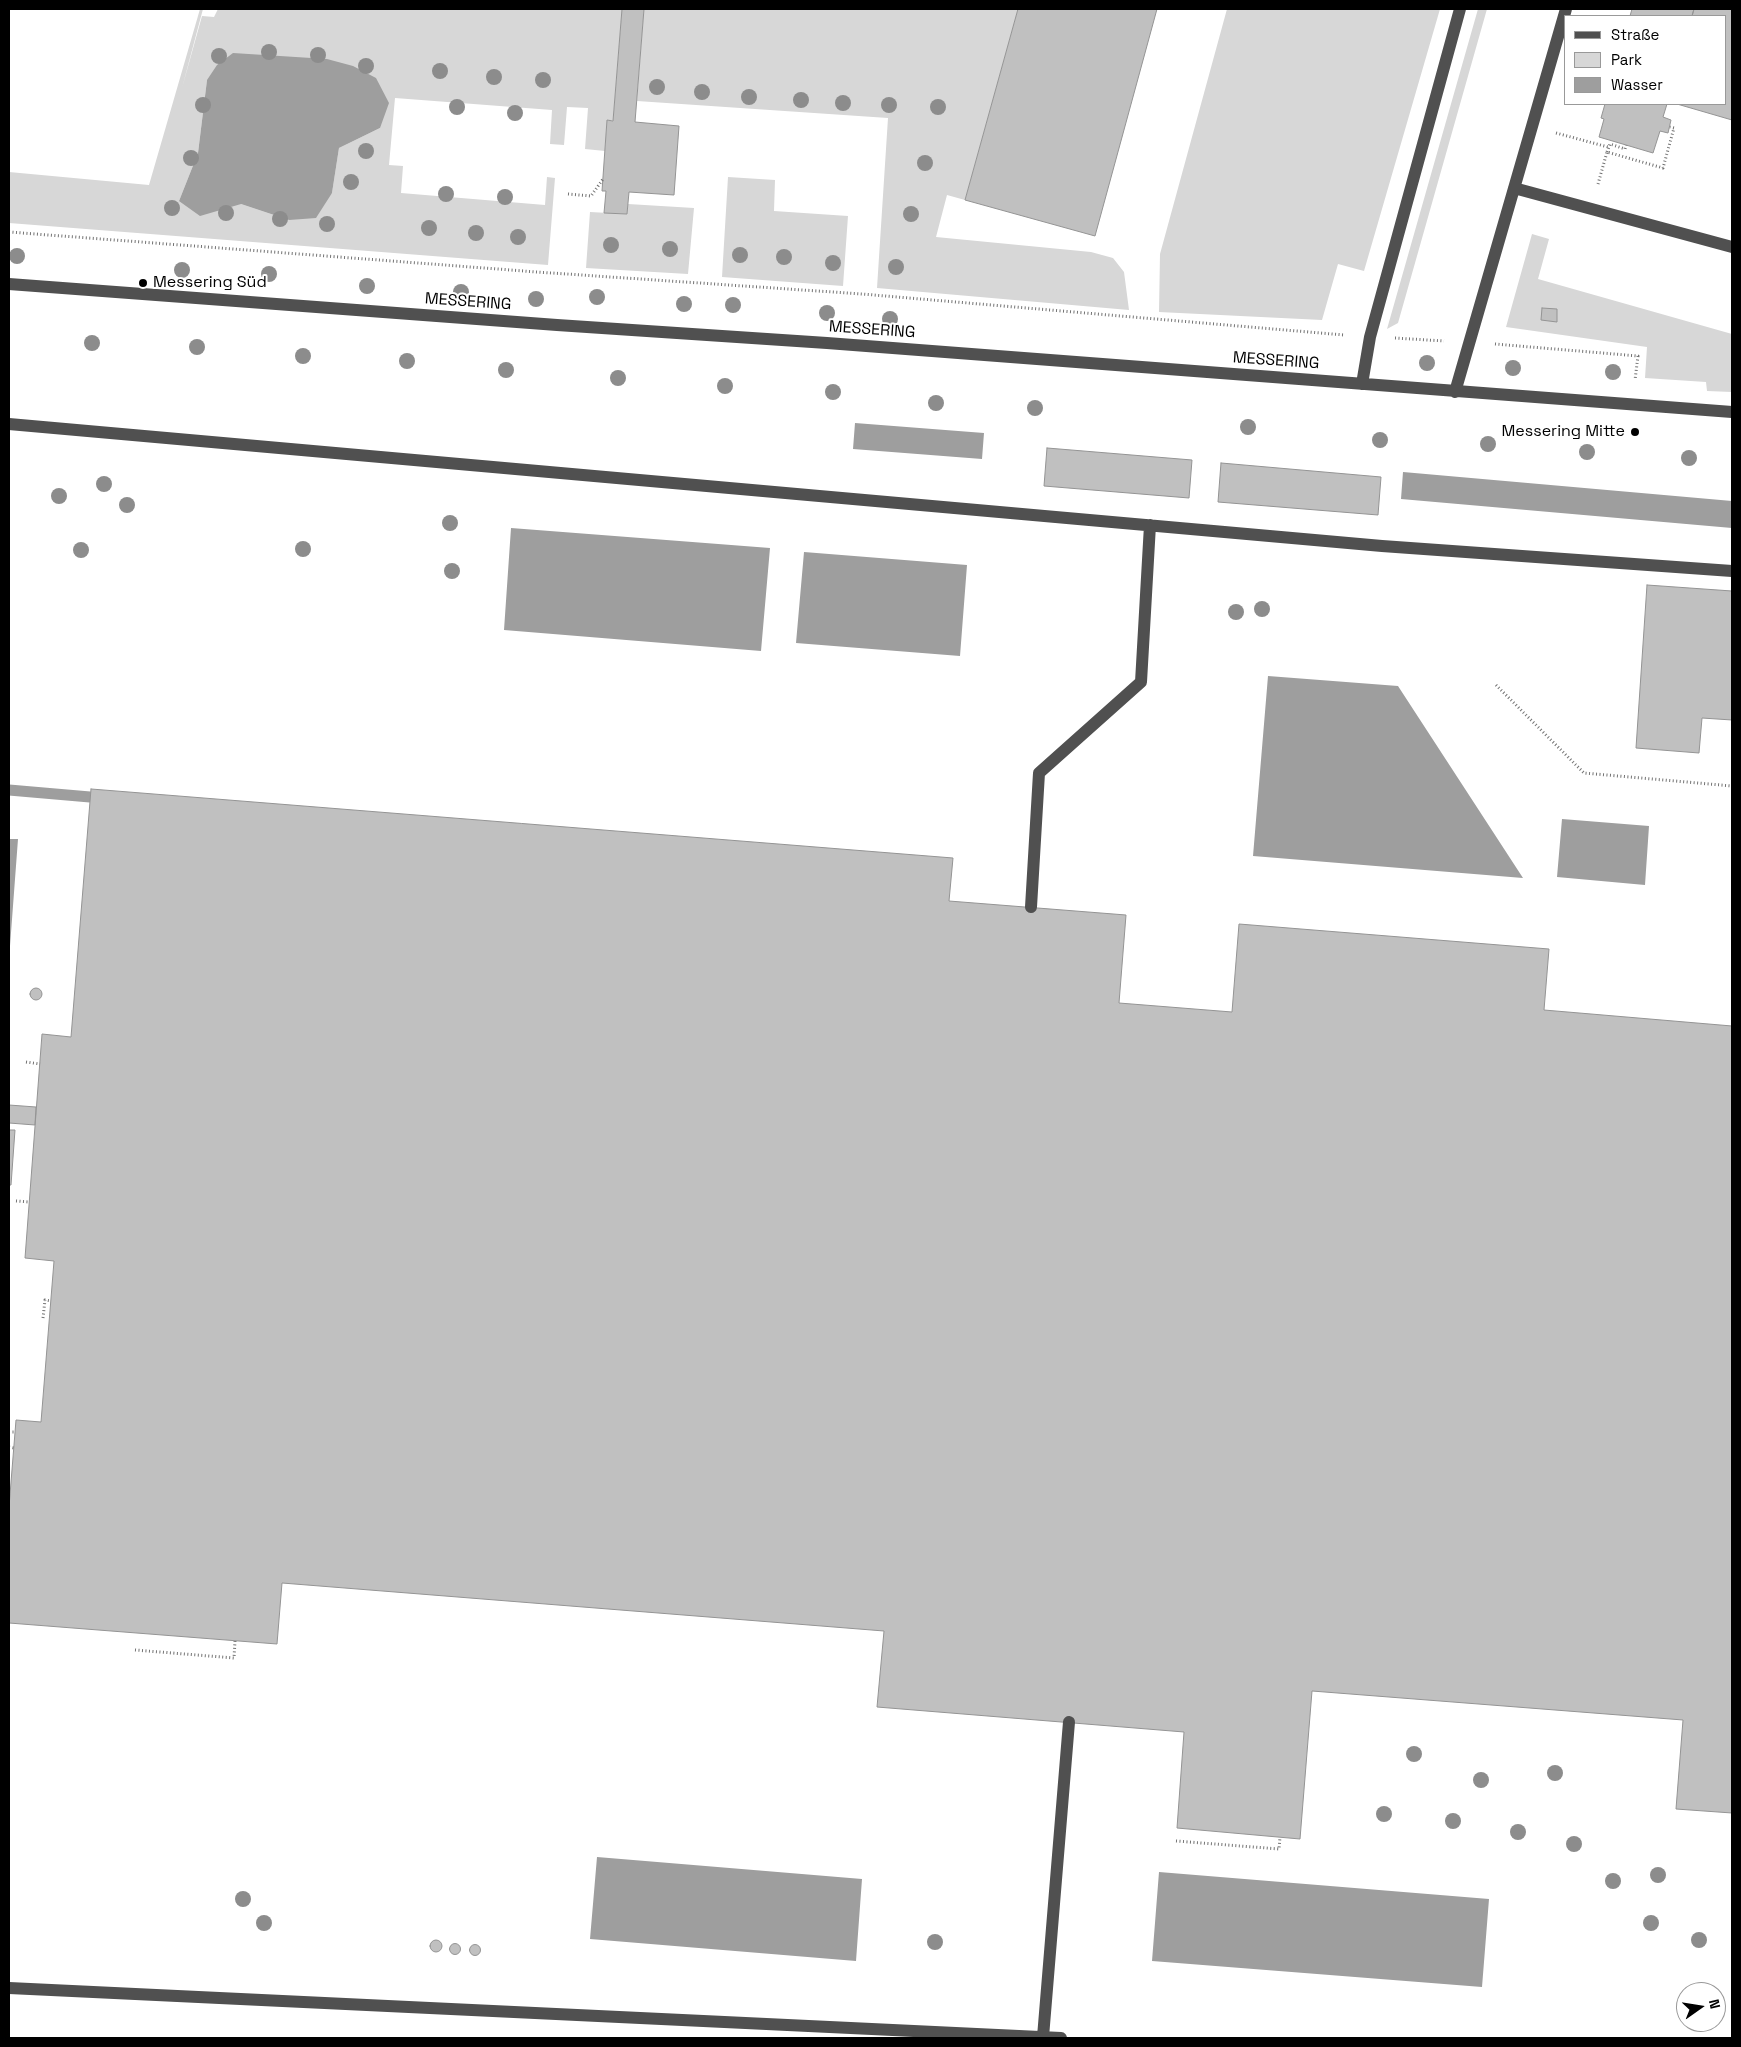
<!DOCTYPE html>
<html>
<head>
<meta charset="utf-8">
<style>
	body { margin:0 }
	#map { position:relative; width:1741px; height:2047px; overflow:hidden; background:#fff; font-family:"Space Grotesk",sans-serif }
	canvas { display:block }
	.frame { position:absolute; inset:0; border:10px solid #000; pointer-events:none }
	.legend { position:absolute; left:1564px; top:15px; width:162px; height:90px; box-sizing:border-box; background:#fff; border:1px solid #999; margin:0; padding:6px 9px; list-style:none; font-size:15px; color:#000 }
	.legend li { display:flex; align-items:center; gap:10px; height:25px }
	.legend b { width:25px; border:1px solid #999 }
	.north { position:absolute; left:1676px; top:1982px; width:50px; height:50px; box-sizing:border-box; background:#fff; border:1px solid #999; border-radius:50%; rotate:77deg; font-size:14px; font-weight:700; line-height:20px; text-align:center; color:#000 }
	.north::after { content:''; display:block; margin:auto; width:18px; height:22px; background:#000; clip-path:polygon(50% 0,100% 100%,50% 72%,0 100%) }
</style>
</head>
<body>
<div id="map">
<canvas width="1741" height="2047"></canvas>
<div class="frame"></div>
<ul class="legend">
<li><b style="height:6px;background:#505050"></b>Straße</li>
<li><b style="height:14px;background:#d7d7d7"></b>Park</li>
<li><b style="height:14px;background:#9e9e9e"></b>Wasser</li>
</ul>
<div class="north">N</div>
</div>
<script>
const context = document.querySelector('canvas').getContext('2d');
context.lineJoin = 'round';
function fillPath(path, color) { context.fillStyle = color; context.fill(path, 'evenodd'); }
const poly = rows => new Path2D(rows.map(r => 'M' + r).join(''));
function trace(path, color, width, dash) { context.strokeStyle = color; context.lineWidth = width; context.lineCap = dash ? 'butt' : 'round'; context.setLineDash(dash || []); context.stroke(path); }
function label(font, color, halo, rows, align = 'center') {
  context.font = font + ' "Space Grotesk",sans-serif'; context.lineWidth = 4; context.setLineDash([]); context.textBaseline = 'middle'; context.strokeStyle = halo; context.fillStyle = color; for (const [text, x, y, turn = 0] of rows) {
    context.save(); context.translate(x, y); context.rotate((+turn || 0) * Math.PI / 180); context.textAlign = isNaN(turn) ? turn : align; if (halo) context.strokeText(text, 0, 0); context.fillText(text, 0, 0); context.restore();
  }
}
fillPath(poly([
	[200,9,203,9,182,88,202,16,214,17,218,9,622,9,613,120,607,120,605,151,585,149,588,108,567,107,564,145,550,144,552,110,395,98,389,165,403,166,401,193,545,205,547,177,555,178,548,265,9,223,9,172,149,185],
	[207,80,380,128,339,148,332,193,289,220,241,204,179,201,198,153],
	[644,9,1018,9,965,200,947,195,936,237,1091,252,1113,258,1124,272,1129,310,877,288,888,118,637,101],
	[1227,9,1440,9,1364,271,1338,264,1322,320,1159,312,1160,254],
	[1478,9,1487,9,1398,323,1387,329],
	[728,177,775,180,774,211,848,216,843,286,722,277],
	[628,204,694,208,688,274,586,268,590,212,627,214],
	[1532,234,1549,239,1538,279,1732,334,1732,392,1707,391,1706,382,1645,378,1647,347,1506,327]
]), '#d7d7d7');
fillPath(poly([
	[233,53,327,59,353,66,376,78,389,103,380,128,339,148,332,193,316,218,289,220,241,204,200,216,179,201,198,153,207,80,217,65],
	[855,423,984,433,982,459,853,449],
	[1403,472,1732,501,1732,528,1401,499],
	[511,528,770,548,761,651,504,630],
	[804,552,967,565,960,656,796,643],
	[1268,676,1398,686,1523,878,1253,856],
	[1562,819,1649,826,1645,885,1557,877],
	[9,839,18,839,10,946,9,946],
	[597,1857,862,1879,856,1961,590,1939],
	[1159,1872,1489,1899,1482,1987,1152,1961]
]), '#9e9e9e');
trace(poly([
	[9,790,90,797]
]), '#9e9e9e', 11);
const building = poly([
	[622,9,644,9,635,122,679,126,674,195,629,192,627,214,604,213,606,191,602,191,607,120,613,121,622,9],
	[1018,9,1157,9,1095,236,965,200,1018,9],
	[1632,9,1694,9,1692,16,1630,16,1632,9],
	[1694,9,1732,9,1732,120,1677,104,1725,104,1725,16,1692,16,1694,9],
	[1605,104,1667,104,1663,117,1671,120,1668,133,1660,131,1653,153,1599,137,1604,119,1601,118,1605,104],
	[1542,308,1557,309,1557,322,1541,320,1542,308],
	[1047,448,1192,460,1189,498,1044,486,1047,448],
	[1221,463,1381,477,1378,515,1218,502,1221,463],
	[1647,585,1732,591,1732,720,1702,718,1699,753,1636,748,1647,585],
	[91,789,953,858,949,901,1126,915,1119,1003,1232,1012,1239,924,1549,949,1544,1010,1732,1026,1732,1813,1676,1809,1683,1720,1312,1691,1300,1839,1177,1828,1184,1732,877,1707,884,1631,282,1583,277,1644,9,1623,9,1507,16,1420,41,1422,54,1261,25,1258,42,1034,71,1037,91,789],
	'30 994a6 6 0 1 1 12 0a6 6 0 1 1-12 0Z',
	[9,1105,36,1107,35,1125,9,1123,9,1105],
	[9,1130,15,1130,11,1185,9,1185,9,1130],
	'430 1946a6 6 0 1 1 12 0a6 6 0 1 1-12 0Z',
	'449.5 1949a5.5 5.5 0 1 1 11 0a5.5 5.5 0 1 1-11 0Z',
	'469.5 1950a5.5 5.5 0 1 1 11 0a5.5 5.5 0 1 1-11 0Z'
]);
fillPath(building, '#c0c0c0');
trace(building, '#949494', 1);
trace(poly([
	[1556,133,1608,147],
	[1607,152,1610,144,1625,149,1626,145],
	[1598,184,1607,152,1663,168,1674,128,1670,127],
	[568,194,591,196,603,179],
	[9,232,537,272,862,294,1344,335],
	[1395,338,1444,341],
	[1495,344,1638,356,1635,380],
	[1496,685,1584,773,1732,786],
	[26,1062,40,1064],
	[16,1201,29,1202],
	[43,1318,45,1300,51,1301],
	[9,1432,15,1432],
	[9,1447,14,1448],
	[135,1650,234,1658,235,1641],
	[1176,1841,1279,1849,1280,1837]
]), '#727272', 3, [1, 2.5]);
trace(poly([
	[1514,188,1732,247],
	[9,284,557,325,827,343,1732,412],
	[1362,384,1370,337,1460,9],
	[1455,392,1566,9],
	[9,424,1382,546,1732,571],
	[1031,907,1039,773,1141,682,1150,525],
	[9,1988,1061,2038],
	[1043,2037,1069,1722]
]), '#505050', 12);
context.fillStyle = '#8c8c8c';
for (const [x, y] of [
	[269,52],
	[318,55],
	[219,56],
	[366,66],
	[440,71],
	[494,77],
	[543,80],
	[657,87],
	[702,92],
	[749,97],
	[801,100],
	[843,103],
	[203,105],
	[889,105],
	[457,107],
	[938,107],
	[515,113],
	[366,151],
	[191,158],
	[925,163],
	[351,182],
	[446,194],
	[505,197],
	[172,208],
	[226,213],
	[911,214],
	[280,219],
	[327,224],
	[429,228],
	[476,233],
	[518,237],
	[611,245],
	[670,249],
	[740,255],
	[17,256],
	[784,257],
	[833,263],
	[896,267],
	[182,270],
	[269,274],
	[367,286],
	[461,292],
	[597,297],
	[536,299],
	[684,304],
	[733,305],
	[827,313],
	[890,319],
	[92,343],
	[197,347],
	[303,356],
	[407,361],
	[1427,363],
	[1513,368],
	[506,370],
	[1613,372],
	[618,378],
	[725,386],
	[833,392],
	[936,403],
	[1035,408],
	[1248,427],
	[1380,440],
	[1488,444],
	[1587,452],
	[1689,458],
	[104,484],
	[59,496],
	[127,505],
	[450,523],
	[303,549],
	[81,550],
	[452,571],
	[1262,609],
	[1236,612],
	[1414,1754],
	[1555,1773],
	[1481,1780],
	[1384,1814],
	[1453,1821],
	[1518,1832],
	[1574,1844],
	[1658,1875],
	[1613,1881],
	[243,1899],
	[264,1923],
	[1651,1923],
	[1699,1940],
	[935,1942]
]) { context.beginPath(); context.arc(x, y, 8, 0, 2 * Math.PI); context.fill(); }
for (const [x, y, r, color] of [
	[143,283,5,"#000"],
	[1635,432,5,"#000"]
]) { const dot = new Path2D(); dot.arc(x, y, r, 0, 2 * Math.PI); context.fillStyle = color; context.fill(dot); trace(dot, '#fff', 2); }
label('16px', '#000', '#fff', [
	["Messering Süd",153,283],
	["Messering Mitte",1625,432,"right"]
], 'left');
label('16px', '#000', '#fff', [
	["MESSERING",468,302,4],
	["MESSERING",872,330,4],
	["MESSERING",1276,361,4]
]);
</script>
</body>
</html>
